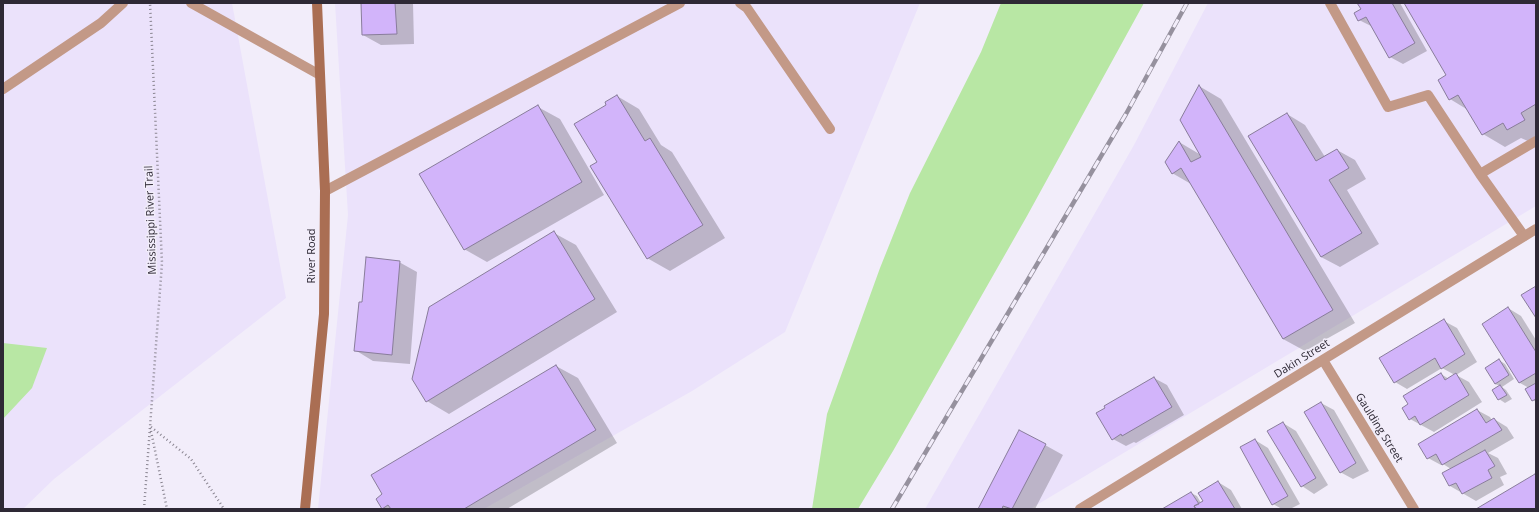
<!DOCTYPE html>
<html>
<head>
<meta charset="utf-8">
<style>
	body { margin:0 }
	#map { position:relative; width:1539px; height:512px; overflow:hidden; background:#f2edfa; font-family:"Open Sans",sans-serif }
	canvas { display:block }
	.frame { position:absolute; inset:0; border:4px solid #2e2935; pointer-events:none }
</style>
</head>
<body>
<div id="map">
<canvas width="1539" height="512"></canvas>
<div class="frame"></div>
</div>
<script>
const context = document.querySelector('canvas').getContext('2d');
context.lineJoin = 'round';
function fillPath(path, color) { context.fillStyle = color; context.fill(path, 'evenodd'); }
const poly = rows => new Path2D(rows.map(r => 'M' + r).join(''));
function trace(path, color, width, dash) { context.strokeStyle = color; context.lineWidth = width; context.lineCap = dash ? 'butt' : 'round'; context.setLineDash(dash || []); context.stroke(path); }
function label(font, color, halo, rows, align = 'center') {
  context.font = font + ' "Open Sans",sans-serif'; context.lineWidth = 3; context.setLineDash([]); context.textBaseline = 'middle'; context.strokeStyle = halo; context.fillStyle = color; for (const [text, x, y, turn = 0] of rows) {
    context.save(); context.translate(x, y); context.rotate((+turn || 0) * Math.PI / 180); context.textAlign = isNaN(turn) ? turn : align; if (halo) context.strokeText(text, 0, 0); context.fillText(text, 0, 0); context.restore();
  }
}
fillPath(poly([
	[3,3,232,3,286,298,54,479,23,509,3,509],
	[335,3,920,3,785,332,692,391,484,509,318,509,348,215],
	[1208,3,1536,3,1536,206,1030,509,925,509,1134,145]
]), '#ebe2fb');
fillPath(poly([
	[1001,3,1144,3,1027,216,893,451,858,509,812,509,827,414,880,268,910,193,981,52],
	[3,343,47,348,32,388,3,419]
]), '#b8e7a4');
fillPath(poly([
	[362,3,413,3,414,44,381,45,363,35],
	[1358,3,1400,3,1427,51,1403,64,1390,57,1373,27,1359,20,1362,9],
	[1405,3,1536,3,1536,139,1530,142,1521,138,1505,147,1483,134,1468,110,1450,99,1439,81,1448,75],
	[1199,86,1221,99,1355,323,1305,351,1283,339,1191,184,1172,173,1179,142,1201,155],
	[617,96,639,109,661,145,672,152,725,238,670,271,647,258,608,105],
	[538,107,560,119,604,195,487,262,464,249],
	[1287,114,1305,125,1325,157,1337,150,1355,160,1366,179,1347,190,1379,244,1340,267,1321,257],
	[554,233,576,245,617,312,449,414,427,401],
	[399,262,417,272,410,364,373,361,355,350,363,304],
	[1508,308,1521,316,1536,340,1536,402,1533,400,1529,388,1520,383,1483,324],
	[1444,321,1457,328,1477,362,1456,375,1469,382,1482,402,1434,432,1410,419,1409,404,1441,374,1449,379,1455,375,1442,368,1407,389,1395,382],
	[1499,360,1505,364,1514,379,1502,387,1506,390,1512,399,1505,403,1499,399,1493,391,1500,386,1495,384],
	[556,366,578,378,617,443,507,509,383,508],
	[1154,378,1167,385,1184,415,1136,443,1134,442,1126,446,1113,439],
	[1321,403,1334,410,1369,471,1353,479,1340,472],
	[1477,410,1490,417,1492,421,1494,419,1507,427,1514,438,1488,453,1498,458,1507,474,1500,477,1504,485,1476,501,1450,486,1443,474,1451,469,1443,464,1441,465,1428,458],
	[1283,423,1296,431,1328,485,1314,494,1302,486],
	[1255,440,1268,448,1300,504,1290,509,1282,509,1273,504],
	[1045,445,1063,455,1035,509,979,509],
	[1218,482,1231,490,1242,509,1164,509,1191,493,1197,496,1201,503]
]), '#0003');
const building = poly([
	[361,3,395,3,397,34,362,35,361,3],
	[1357,3,1392,3,1415,43,1389,58,1366,17,1358,21,1354,13,1361,9,1357,3],
	[1404,3,1536,3,1536,104,1521,113,1525,120,1507,130,1503,123,1482,135,1458,95,1449,100,1438,80,1446,75,1404,3],
	[1199,85,1333,310,1283,339,1181,168,1172,174,1165,162,1179,141,1191,162,1201,157,1180,120,1199,85],
	[617,95,645,141,650,138,703,225,647,259,590,166,597,162,574,124,606,105,605,102,617,95],
	[538,105,582,182,464,250,419,174,538,105],
	[1287,113,1316,161,1337,149,1349,168,1329,180,1362,233,1321,257,1248,136,1287,113],
	[554,231,595,299,426,402,412,379,429,307,554,231],
	[366,257,400,261,392,355,354,351,359,302,362,302,366,257],
	[1536,286,1536,318,1521,295,1536,286],
	[1508,307,1536,352,1536,373,1519,383,1482,324,1508,307],
	[1444,319,1465,354,1441,369,1435,358,1394,383,1379,358,1444,319],
	[1499,359,1509,375,1495,384,1485,368,1499,359],
	[556,365,596,430,464,509,391,509,388,505,382,509,376,499,382,494,371,475,556,365],
	[1441,373,1445,380,1456,373,1469,395,1420,425,1415,416,1409,420,1402,408,1408,404,1403,396,1441,373],
	[1154,377,1172,407,1122,436,1121,434,1112,440,1096,413,1105,408,1104,406,1154,377],
	[1536,383,1536,399,1532,401,1525,389,1536,383],
	[1500,385,1507,395,1498,400,1492,390,1500,385],
	[1321,402,1356,463,1340,473,1304,412,1321,402],
	[1477,409,1486,423,1494,418,1502,430,1442,465,1436,454,1427,459,1418,444,1477,409],
	[1283,422,1316,478,1301,487,1267,431,1283,422],
	[1019,430,1046,444,1012,509,1003,506,1002,509,978,509,1019,430],
	[1255,439,1288,496,1272,505,1240,447,1255,439],
	[1485,450,1495,466,1488,470,1492,478,1462,494,1456,483,1449,486,1442,473,1485,450],
	[1535,474,1536,476,1536,509,1476,509,1535,474],
	[1218,481,1235,509,1196,509,1194,506,1203,501,1198,493,1218,481],
	[1191,492,1199,504,1194,506,1196,509,1162,509,1191,492]
]);
fillPath(building, '#d2b4fa');
trace(building, '#897d9b', 1);
trace(poly([
	[151,427,191,459,224,509],
	[151,431,167,509],
	[144,509,162,263,150,3]
]), '#8a8591', 2.5, [1, 3]);
trace(poly([
	[191,3,320,75],
	[740,3,747,8,830,129],
	[1330,3,1388,107,1428,95,1480,174,1524,236],
	[3,89,101,23,123,3],
	[1480,174,1536,141],
	[325,191,680,3]
]), '#c39987', 10);
trace(poly([
	[1323,360,1414,509],
	[1080,509,1536,229]
]), '#c39987', 10);
trace(poly([
	[305,509,324,314,325,191,317,3]
]), '#aa6e53', 10);
const rail = poly([
	[892,509,1126,114,1187,3]
]);
trace(rail, '#96919e', 4.5);
trace(rail, '#f2edfa', 3, [9]);
label('11px', '#2e2935', '#f2edfa', [
	["Mississippi River Trail",151,220,-92],
	["River Road",312,256,-90],
	["Dakin Street",1302,359,-32],
	["Gaulding Street",1379,428,58]
]);
</script>
</body>
</html>
